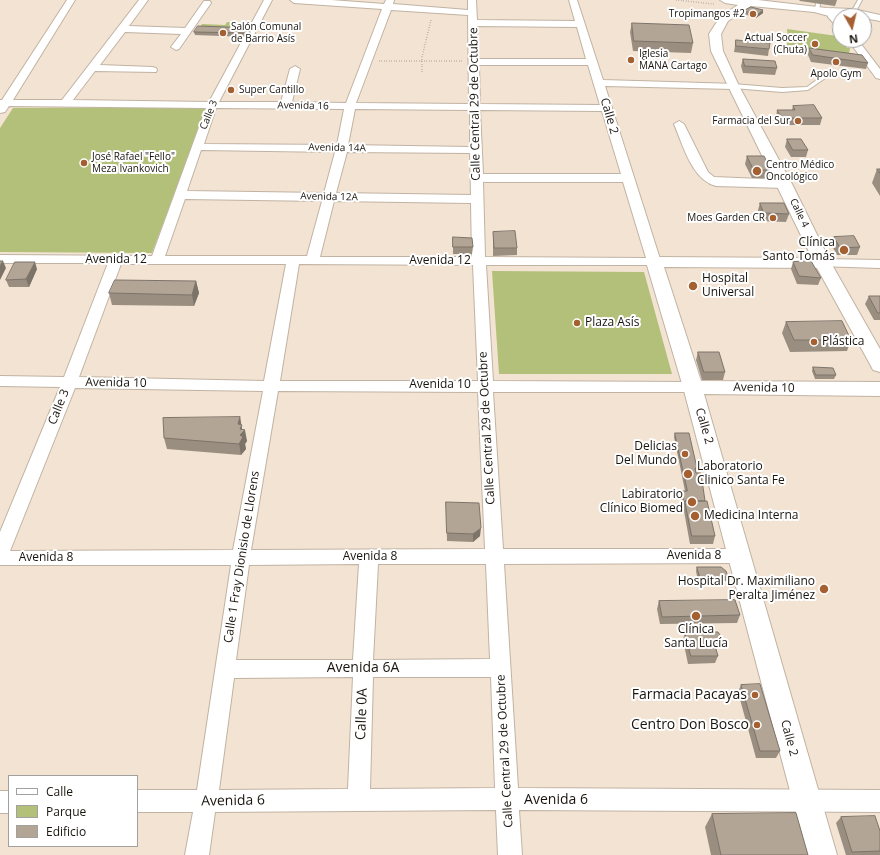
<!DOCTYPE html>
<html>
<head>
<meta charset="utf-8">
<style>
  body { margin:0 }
  #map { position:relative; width:880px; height:855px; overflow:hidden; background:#f2e3d3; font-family:"Open Sans",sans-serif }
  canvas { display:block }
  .legend { position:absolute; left:8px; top:775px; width:130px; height:72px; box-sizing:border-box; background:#fff; border:1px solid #a3a19f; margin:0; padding:5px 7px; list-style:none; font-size:12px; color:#19140e }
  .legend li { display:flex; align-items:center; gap:8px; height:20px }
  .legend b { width:20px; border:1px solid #a3a19f }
  .north { position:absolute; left:832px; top:8px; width:40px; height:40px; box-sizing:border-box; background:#fff; border:1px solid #a3a19f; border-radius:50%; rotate:172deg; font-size:11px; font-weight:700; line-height:16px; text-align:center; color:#19140e }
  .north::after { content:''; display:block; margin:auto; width:14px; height:18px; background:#a56032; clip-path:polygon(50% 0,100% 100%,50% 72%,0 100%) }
</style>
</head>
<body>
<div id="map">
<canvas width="880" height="855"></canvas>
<ul class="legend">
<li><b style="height:5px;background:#fff"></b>Calle</li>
<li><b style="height:11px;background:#b3c079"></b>Parque</li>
<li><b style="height:11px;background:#b3a596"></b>Edificio</li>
</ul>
<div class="north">N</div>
</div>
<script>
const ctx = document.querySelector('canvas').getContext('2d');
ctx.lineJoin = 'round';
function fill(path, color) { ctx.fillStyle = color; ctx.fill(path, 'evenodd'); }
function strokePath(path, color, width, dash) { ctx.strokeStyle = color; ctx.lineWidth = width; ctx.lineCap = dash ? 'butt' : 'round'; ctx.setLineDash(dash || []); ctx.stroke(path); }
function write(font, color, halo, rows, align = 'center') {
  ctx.font = font + ' "Open Sans",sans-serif'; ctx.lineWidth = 4; ctx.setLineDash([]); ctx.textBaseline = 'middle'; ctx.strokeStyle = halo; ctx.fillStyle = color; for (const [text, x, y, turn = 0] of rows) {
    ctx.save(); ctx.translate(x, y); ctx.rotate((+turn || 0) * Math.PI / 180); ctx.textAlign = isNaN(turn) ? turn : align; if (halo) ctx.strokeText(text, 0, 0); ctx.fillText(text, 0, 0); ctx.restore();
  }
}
const green = new Path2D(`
  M227 22 256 24 252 31 199 29 202 24 225 25Z
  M787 29 837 36 847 48H850L848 60 785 52 788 40Z
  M207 107 152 253 0 252V128L13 108Z
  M492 271 644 272 672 374H499Z`);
const path = new Path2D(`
  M676 0 714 4
  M379 61H462
  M422 72V57L431 20`);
const service = new Path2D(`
  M858 0H862L855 13H851V12Z
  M816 3 820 4 819 10 817 11 815 10Z
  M829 71 834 72 808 90 782 92 733 88 730 86 733 84 782 88 807 87Z`);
const minor = new Path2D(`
  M67 0H75L13 100H62L139 0H148L129 26 185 28 204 1H210L211 3 179 49 176 50 171 47 181 34 125 32 100 65 152 67 156 68 157 70 156 72 95 71 73 100 209 102 264 0H272L219 102H281L290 69 295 66 300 69 292 102 346 103 382 9 294 3 290 0H331L384 4 386 0H394L393 4 468 10V0H476L477 20 575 21 569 0H577L603 80 737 84 738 86 737 88 733 89 605 86 661 262 659 265H486L493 381 693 382 698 383 701 387 698 391 693 392H493L503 549H740L746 551 749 556 746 561 740 563 504 564 518 788 880 790V812L519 810 522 855H498L496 810 215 812 209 855H185L193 812H137V790H197L231 565H0V532L60 387 0 386V376L64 377 108 263H0V255L152 256 206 108 9 106 5 112 0 113V100H2ZM391 10 468 15 469 104 356 103ZM477 26 577 27 586 59H478ZM479 65H588L600 105 480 104ZM216 108 344 109 337 145 204 144ZM355 109 470 110V147L348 145ZM480 110 602 111 621 174H483ZM201 150 335 152 324 193 187 191ZM347 152 470 153 471 195 336 193ZM483 182H623L646 258 485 257ZM185 199 322 201 307 256H165ZM334 201 471 203 472 257H320ZM121 264H286L264 381 79 377ZM299 264 473 265 478 381H280ZM75 388 263 391 233 550 10 551ZM278 391 478 392 485 549 251 550ZM359 564 353 660H236L249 565ZM378 564H486L490 659 373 660ZM353 677 348 789 219 790 234 678ZM373 677H491L495 788 370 789Z
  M833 8 837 11 840 28 837 27 828 17 829 11Z
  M848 40H858L880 69V79L876 78Z
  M679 121 684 124 708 172 714 177 785 180 791 184 785 188 716 186C692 180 683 145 674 124Z
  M823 259 880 260V268L818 266 816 263 818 260Z
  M0 791H9V813H0Z`);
const tertiary = new Path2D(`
  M720 0H758L826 8 853 9 880 15V21L864 18V16H840V19L814 12 751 6 728 21 721 34 723 51 739 86 792 184 831 263 880 349V372L873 370 871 366 817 268 664 267 701 381 880 382V396L704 394 837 855H807L683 387 646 262 648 258 654 257 812 258 711 51 709 34 720 17 738 5 725 3Z`);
const wall = new Path2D(`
  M799 0H837L835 6 800 1Z
  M763 10V13L756 18 744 14V11Z
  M632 23 693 43 691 53 633 51 630 32Z
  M194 32H251L249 37 195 35Z
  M736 40 769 49 768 56 734 52Z
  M809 48 868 63 866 69 811 62 808 55Z
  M743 59 777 68 775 75 743 73 741 66Z
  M793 106 822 118 820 125H780L776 117 777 110H792Z
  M787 139 808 150 806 157H791L785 147Z
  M747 156 771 170 769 178H752L745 164Z
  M877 169H880V196L872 183Z
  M760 203 789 214 786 222 762 221 758 210Z
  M493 232 517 248V255L493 256Z
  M453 237 473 247 472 254H453Z
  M834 237 860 247 857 255H837L831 244Z
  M793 262 821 278 818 285 797 284 791 269Z
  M37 269 29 287H9L6 280Z
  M196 281 199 293 194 306 112 305 109 293Z
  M869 296H880V320H874L865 304Z
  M786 322 851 340 847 351 790 352 782 333Z
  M698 352 725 372 723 380H702L696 360Z
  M813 367 836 375 834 379H815L812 371Z
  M240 417 242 429 247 441 245 444 246 449 241 455 167 449 164 438Z
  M675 433 697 468 696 472 715 536 713 544H690L681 495 682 491H685L674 437Z
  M446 502 480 536 473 542 447 541Z
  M697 567 728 577 726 581H698L696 571Z
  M659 601 740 615 737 623 660 624 657 609Z
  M685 632 722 638 719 645 716 649 718 656 715 663 688 664 683 640Z
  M741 685 780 751 776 758H756L738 692Z
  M712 814 808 855H711L705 827Z
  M841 817 880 831V855H846L836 823Z`);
const shadedWall = new Path2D(`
  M763 10V13L756 18 757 15Z
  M251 28V32L249 37 248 33Z
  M3 261 6 268 0 280V266Z
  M35 262 37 269 29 287 26 279Z
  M196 281 199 293 194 306 192 295Z
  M240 417 242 429 245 430 247 441 245 444 246 449 241 455 239 444 238 424Z
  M481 528 480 536 473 542V534Z
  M722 638 719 645 713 654 715 646Z`);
const building = new Path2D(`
  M751 7 763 10 757 15 744 11Z
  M632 23 689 25 693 43 634 41Z
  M198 26 251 28 248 33 194 32Z
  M736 40 770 43 769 49 736 46Z
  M809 48 862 55 868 63 813 55Z
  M743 59 775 61 777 68 745 66Z
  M814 105 822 118H782L777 110H795L793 106Z
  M787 139H801L808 150H793Z
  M747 156H764L771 170H754Z
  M877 169H880V173Z
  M760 203H784L789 214 764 213Z
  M515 231 517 248H494L493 232Z
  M854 236 860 247 840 248 834 237Z
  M453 237 472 238 473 247H453Z
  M0 261H3L0 266Z
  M811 261 821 278 799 276 793 262Z
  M15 262H35L26 279 6 280Z
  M115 280 196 281 192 295 109 293Z
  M869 296H880V313H878Z
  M842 321 851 340H794L786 322Z
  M698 352H719L725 372H704Z
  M813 367 833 368 836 375H816Z
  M240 417 238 424 242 425 240 429 245 430 240 435 243 437 239 444 164 438 163 418Z
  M675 433H689L697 468H695L696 473H701L705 501H685L684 505 682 491H687Z
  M685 501H707L715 536H692Z
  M446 502 479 503 481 528 473 534 447 533Z
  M697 567H721L726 571 728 577H700Z
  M735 600 740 615 662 617 659 601Z
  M685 632H718L722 638 715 646 718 656H691Z
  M760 684 780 751H760L741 685Z
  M796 813 808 855H721L712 814Z
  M875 816 880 831V851L852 852 841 817Z`);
const markers = [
  [753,14,4,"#a56032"],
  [223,33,4,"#a56032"],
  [815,44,4,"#a56032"],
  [631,60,4,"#a56032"],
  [836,62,4,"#a56032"],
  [231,90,4,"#a56032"],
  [798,121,4,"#a56032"],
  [84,163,4,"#a56032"],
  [757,171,5,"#a56032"],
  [773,218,4,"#a56032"],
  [844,250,5,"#a56032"],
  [693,286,5,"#a56032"],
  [577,323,4,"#a56032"],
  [814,342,4,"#a56032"],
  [685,454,4,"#a56032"],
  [688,474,5,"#a56032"],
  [692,502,5,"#a56032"],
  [695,516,5,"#a56032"],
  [824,589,5,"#a56032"],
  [696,616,5,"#a56032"],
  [755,695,4,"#a56032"],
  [757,725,4,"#a56032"]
];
const farPoinames = [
  ["Tropimangos #2",745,14,"right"],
  ["Salón Comunal",231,27],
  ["de Barrio Asís",231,39],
  ["Actual Soccer",807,38,"right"],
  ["(Chuta)",807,50,"right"],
  ["Iglesia",639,54],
  ["MANA Cartago",639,66],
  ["Apolo Gym",836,74,"center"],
  ["Super Cantillo",239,90],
  ["Farmacia del Sur",790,121,"right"],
  ["José Rafael \"Fello\"",92,157],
  ["Meza Ivankovich",92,169],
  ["Centro Médico",766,165],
  ["Oncológico",766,177],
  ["Moes Garden CR",765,218,"right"]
];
const farStreetnames = [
  ["Avenida 16",303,106,1],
  ["Calle 3",209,115,-68],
  ["Avenida 14A",337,148,1],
  ["Avenida 12A",329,197,1],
  ["Calle 4",799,213,64]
];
const streetNames = [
  ["Calle Central 29 de Octubre",475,104,-91],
  ["Calle 2",609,116,74],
  ["Avenida 12",116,260],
  ["Avenida 12",440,261],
  ["Avenida 10",116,383,1],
  ["Avenida 10",440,385],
  ["Avenida 10",764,388,1],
  ["Calle 3",59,407,-68],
  ["Calle 2",704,426,74],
  ["Calle Central 29 de Octubre",487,428,-93],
  ["Avenida 8",694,556],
  ["Calle 1 Fray Dionisio de Llorens",242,557,-81],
  ["Avenida 8",370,557],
  ["Avenida 8",46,558],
  ["Calle 2",789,738,75],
  ["Calle Central 29 de Octubre",505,751,-93]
];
const poiNames = [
  ["Clínica",835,243,"right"],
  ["Santo Tomás",835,257,"right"],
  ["Hospital",702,279],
  ["Universal",702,293],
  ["Plaza Asís",585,323],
  ["Plástica",822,342],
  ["Delicias",677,447,"right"],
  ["Del Mundo",677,461,"right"],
  ["Laboratorio",697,467],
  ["Clinico Santa Fe",697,481],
  ["Labiratorio",683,495,"right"],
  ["Clínico Biomed",683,509,"right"],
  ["Medicina Interna",704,516],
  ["Hospital Dr. Maximiliano",815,582,"right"],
  ["Peralta Jiménez",815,596,"right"],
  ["Clínica",696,630,"center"],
  ["Santa Lucía",696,644,"center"]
];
const nearStreetnames = [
  ["Avenida 6A",363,668],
  ["Calle 0A",362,714,-88],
  ["Avenida 6",556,800],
  ["Avenida 6",233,801,-1]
];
const nearPoinames = [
  ["Farmacia Pacayas",747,695],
  ["Centro Don Bosco",749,725]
];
fill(green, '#b3c079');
strokePath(service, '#c1b3a3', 2);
strokePath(minor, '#c1b3a3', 2);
strokePath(tertiary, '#c1b3a3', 2);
strokePath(path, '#968b7f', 1.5, [0.5, 2]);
fill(service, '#fff');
fill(minor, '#fff');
fill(tertiary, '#fff');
fill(wall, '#9a8e81');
fill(shadedWall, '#7d7469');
fill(building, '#b3a596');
strokePath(building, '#7d7469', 1);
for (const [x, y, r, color] of markers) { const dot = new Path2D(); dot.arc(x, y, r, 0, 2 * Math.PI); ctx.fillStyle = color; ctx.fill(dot); strokePath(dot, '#fff', 1.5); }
write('10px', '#19140e', '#fff', farPoinames, 'left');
write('10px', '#19140e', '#fff', farStreetnames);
write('12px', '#19140e', '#fff', streetNames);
write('12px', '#19140e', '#fff', poiNames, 'left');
write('14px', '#19140e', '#fff', nearStreetnames);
write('14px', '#19140e', '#fff', nearPoinames, 'right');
</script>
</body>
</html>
